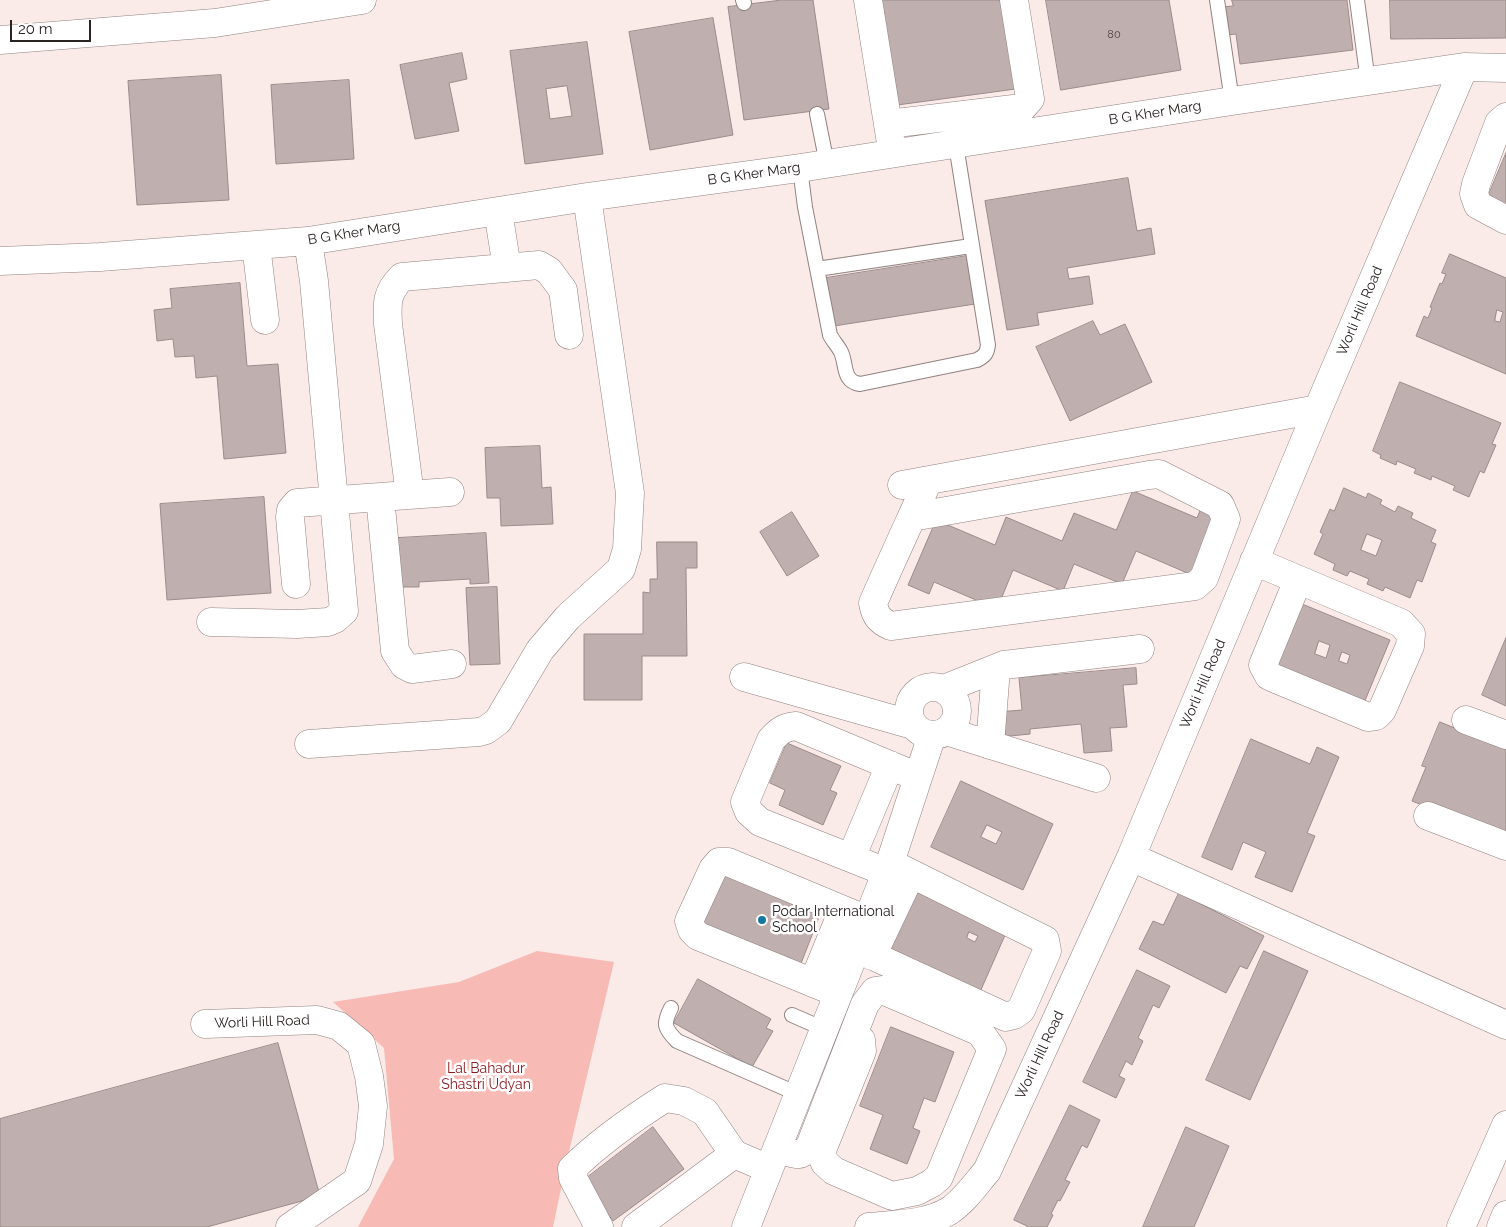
<!DOCTYPE html>
<html>
<head>
<meta charset="utf-8">
<style>
  body { margin:0 }
  #map { position:relative; width:1506px; height:1227px; overflow:hidden; background:#faeae8; font-family:Raleway,sans-serif }
  canvas { display:block }
  .scale { position:absolute; left:10px; top:20px; width:81px; height:22px; box-sizing:border-box; border:2px solid #292322; border-top:0; padding-left:6px; font-size:15px; line-height:18px; white-space:nowrap; color:#292322; -webkit-text-stroke:4px #fff; paint-order:stroke }
</style>
</head>
<body>
<div id="map">
<canvas width="1506" height="1227"></canvas>
<div class="scale">20 m</div>
</div>
<script>
const ctx = document.querySelector('canvas').getContext('2d');
ctx.lineJoin = 'round';
function fill(path, color) { ctx.fillStyle = color; ctx.fill(path, 'evenodd'); }
function strokePath(path, color, width, dash) { ctx.strokeStyle = color; ctx.lineWidth = width; ctx.lineCap = dash ? 'butt' : 'round'; ctx.setLineDash(dash || []); ctx.stroke(path); }
function write(font, color, halo, rows, align = 'center') {
  ctx.font = font + ' Raleway,sans-serif'; ctx.lineWidth = 5; ctx.setLineDash([]); ctx.textBaseline = 'middle'; ctx.strokeStyle = halo; ctx.fillStyle = color; for (const [text, x, y, turn = 0] of rows) {
    ctx.save(); ctx.translate(x, y); ctx.rotate((+turn || 0) * Math.PI / 180); ctx.textAlign = isNaN(turn) ? turn : align; if (halo) ctx.strokeText(text, 0, 0); ctx.fillText(text, 0, 0); ctx.restore();
  }
}
const green = new Path2D(`
  M537 951 614 962 567 1160 553 1227H358L394 1159 384 1048 333 1002 459 982Z`);
const building = new Path2D(`
  M782 0H813L829 109 744 120 728 7Z
  M875 0H1011L1023 88 890 106Z
  M1046 0H1169L1181 70 1061 90Z
  M1232 0H1347L1353 50 1240 64 1236 34 1226 35 1222 7 1233 6Z
  M1390 0H1506V38L1391 39Z
  M713 18 733 135 650 150 629 32Z
  M587 42 603 154 525 164 510 51ZM567 86 572 116 550 119 546 89Z
  M462 53 467 79 449 83 459 131 415 139 400 65Z
  M221 75 229 200 137 205 128 81Z
  M349 80 354 159 276 164 271 85Z
  M1506 153V207L1487 199Z
  M1128 178 1137 231 1151 228 1155 254 1067 268 1069 279 1089 276 1093 304 1037 313 1039 325 1007 330 985 201Z
  M1450 254 1506 278V374L1416 336 1424 316 1428 318 1432 308 1430 307 1440 283 1442 284 1446 274 1442 273ZM1497 310 1503 312 1500 322 1495 321Z
  M967 256 975 304 834 326 826 278Z
  M240 283 247 366 278 364 286 453 224 459 217 376 196 378 194 356 175 357 173 339 157 341 154 310 172 308 170 289Z
  M1093 321 1100 335 1125 324 1152 382 1070 421 1036 347Z
  M1400 382 1501 423 1492 444 1496 445 1484 473 1480 471 1469 497 1453 490 1455 486 1432 476 1431 480 1414 473 1416 469 1397 461 1396 465 1380 458 1381 455 1373 451Z
  M540 446 542 488 551 487 553 524 501 526 500 498H487L485 448Z
  M1344 488 1366 498 1368 493 1382 500 1380 504 1395 512 1398 506 1413 513 1411 518 1436 530 1431 542 1436 544 1422 582 1417 580 1410 598 1385 587 1383 591 1367 584 1369 579 1350 571 1347 576 1333 570 1335 564 1314 554 1323 534 1320 532 1330 509 1334 511ZM1367 534 1382 540 1376 556 1361 550Z
  M1133 491 1197 518 1202 506 1218 513 1192 575 1136 551 1122 584 1074 564 1063 591 1013 570 997 609 934 582 929 594 908 585 936 520 995 545 1006 517 1062 541 1074 513 1116 530Z
  M264 497 271 593 167 600 160 504Z
  M792 512 819 556 787 576 760 532Z
  M486 533 489 583 470 584V579L419 582V587H401L398 538Z
  M657 542H697V568H686L687 656H642V700H584V634H643V592L650 593V579H657Z
  M497 587 500 664 470 665 466 588Z
  M1302 604 1390 640 1364 703 1277 667ZM1319 641 1330 645 1326 658 1315 654ZM1342 652 1350 655 1347 664 1339 661Z
  M1506 638V706L1482 695Z
  M1136 668 1137 684 1123 685 1127 727 1110 728 1112 751 1084 753 1081 724 1030 729V734L1000 737 998 712 1022 710 1019 678Z
  M1440 722 1506 749V839L1412 801 1426 767 1422 766Z
  M1251 739 1310 764 1317 747 1339 757 1307 833 1315 836 1292 892 1255 877 1266 852 1243 842 1232 870 1202 857Z
  M787 743 841 766 830 790 837 793 823 825 779 805 785 790 770 783Z
  M961 781 1053 824 1023 890 931 847ZM987 825 1002 832 996 844 981 837Z
  M723 873 821 912 800 966 702 927Z
  M912 886 1006 933 976 1001 879 952ZM969 932 978 936 975 942 967 938Z
  M1179 893 1264 936 1247 969 1240 966 1226 993 1139 949 1153 921 1163 925Z
  M1264 951 1308 971 1250 1100 1206 1080Z
  M1137 970 1170 986 1159 1008 1153 1005 1138 1038 1143 1041 1132 1065 1126 1061 1119 1076 1125 1079 1116 1098 1083 1082Z
  M698 979 771 1019 766 1028 773 1031 752 1067 674 1023Z
  M891 1027 954 1052 935 1102 924 1098 913 1128 920 1131 907 1164 870 1149 883 1115 860 1106Z
  M278 1043 320 1196 207 1227H0V1119Z
  M1070 1105 1100 1120 1087 1148 1082 1145 1065 1180 1070 1182 1060 1201 1058 1200 1051 1214 1053 1215 1047 1227H1029L1014 1220Z
  M653 1127 684 1169 613 1221 584 1180Z
  M1186 1127 1229 1146 1194 1227H1143Z`);
const lane = new Path2D(`
  M743 0 744 3
  M1217 0 1232 101
  M1357 0 1368 82
  M817 114 827 164
  M800 168 805 207 830 335C833 341 838 346 841 352 847 365 842 381 860 384L977 360C985 356 987 353 988 345L956 145
  M817 269 971 246
  M671 1008C663 1024 664 1028 677 1041L798 1094
  M792 1015 824 1029`);
const street = new Path2D(`
  M868 0 891 143
  M1506 117 1499 123 1476 184 1474 194 1478 205 1506 220
  M888 124 1022 108 1030 99 1014 0
  M498 211 507 268
  M256 245 265 320
  M0 261 100 257 308 241 587 197 800 168 1232 101 1464 67 1506 68
  M902 485 1318 409
  M410 495 388 324C387 303 386 293 402 277L539 265 549 271 563 290 569 335
  M380 497 395 651 404 665 412 669 452 664
  M912 517 1149 475 1159 474 1220 505 1226 519 1204 578 1195 586 891 626C879 621 875 615 873 603 891 562 910 521 928 481
  M1254 561 1401 623 1411 634 1410 646 1382 710 1376 716 1368 717 1276 679 1269 676 1263 665 1298 580
  M296 584 290 517 291 510 297 503 450 492
  M211 622 297 624 328 622 335 619 344 611 314 281 308 241
  M744 677 913 725
  M909 711a24 24 0 1 1 48 0a24 24 0 1 1-48 0Z
  M944 689 1004 665 1140 649
  M1466 720 1506 735
  M946 731 1096 778
  M309 744 479 732 486 730 498 721 540 650 568 617 621 569 627 549 630 493 587 197
  M990 745 996 669
  M1428 816 1506 846
  M1131 857 1506 1025
  M851 858 890 765
  M886 872 760 822 749 812 745 802 771 740C779 731 784 727 796 726L918 777
  M856 948 1006 1017 1014 1015 1021 1010 1047 951 1045 940 890 863
  M872 956 911 874
  M813 983 843 910
  M838 993 698 936 692 930 689 921 713 869 719 862H728L867 920
  M205 1024 317 1020 339 1026 361 1044 369 1076 373 1106 369 1144 357 1181 290 1227
  M777 1148C792 1153 799 1160 810 1146L865 1004 875 991 882 990 980 1032 992 1049 939 1177 932 1183 917 1191 892 1196 834 1171 825 1163 823 1158 822 1150 862 1051 861 1040 853 1035
  M599 1227 573 1178 572 1169C599 1142 632 1119 665 1098L684 1101 705 1112 734 1154 769 1169
  M636 1227 734 1154
  M746 1227 890 863 932 735
  M869 1227C894 1224 926 1225 949 1211 964 1201 975 1185 987 1171L1131 857 1318 409 1464 67`);
const primary = new Path2D(`
  M0 40 215 23 362 0
  M1461 1227 1506 1125
  M1501 1227 1506 1215`);
const markers = [
  [762,920,5,"#1677a4"]
];
const numberNames = [
  ["80",1114,35]
];
const streetNames = [
  ["B G Kher Marg",1155,113,-9],
  ["B G Kher Marg",754,174,-8],
  ["B G Kher Marg",354,233,-9],
  ["Worli Hill Road",1360,311,-67],
  ["Worli Hill Road",1203,684,-67],
  ["Worli Hill Road",262,1022,-2],
  ["Worli Hill Road",1040,1055,-65]
];
const poiNames = [
  ["Podar International",772,912],
  ["School",772,928]
];
const parkNames = [
  ["Lal Bahadur",486,1069],
  ["Shastri Udyan",486,1085]
];
fill(green, '#f8bab4');
fill(building, '#bfafae');
strokePath(building, '#9b8c8b', 1);
strokePath(lane, '#918381', 16);
strokePath(street, '#918381', 29);
strokePath(primary, '#918381', 29);
strokePath(lane, '#fff', 14);
strokePath(street, '#fff', 28);
strokePath(primary, '#fff', 28);
for (const [x, y, r, color] of markers) { const dot = new Path2D(); dot.arc(x, y, r, 0, 2 * Math.PI); ctx.fillStyle = color; ctx.fill(dot); strokePath(dot, '#fff', 2); }
write('11px', '#4e4645', null, numberNames);
write('14px', '#292322', '#fff', streetNames);
write('14px', '#292322', '#fff', poiNames, 'left');
write('14px', '#8a181c', '#fff', parkNames);
</script>
</body>
</html>
